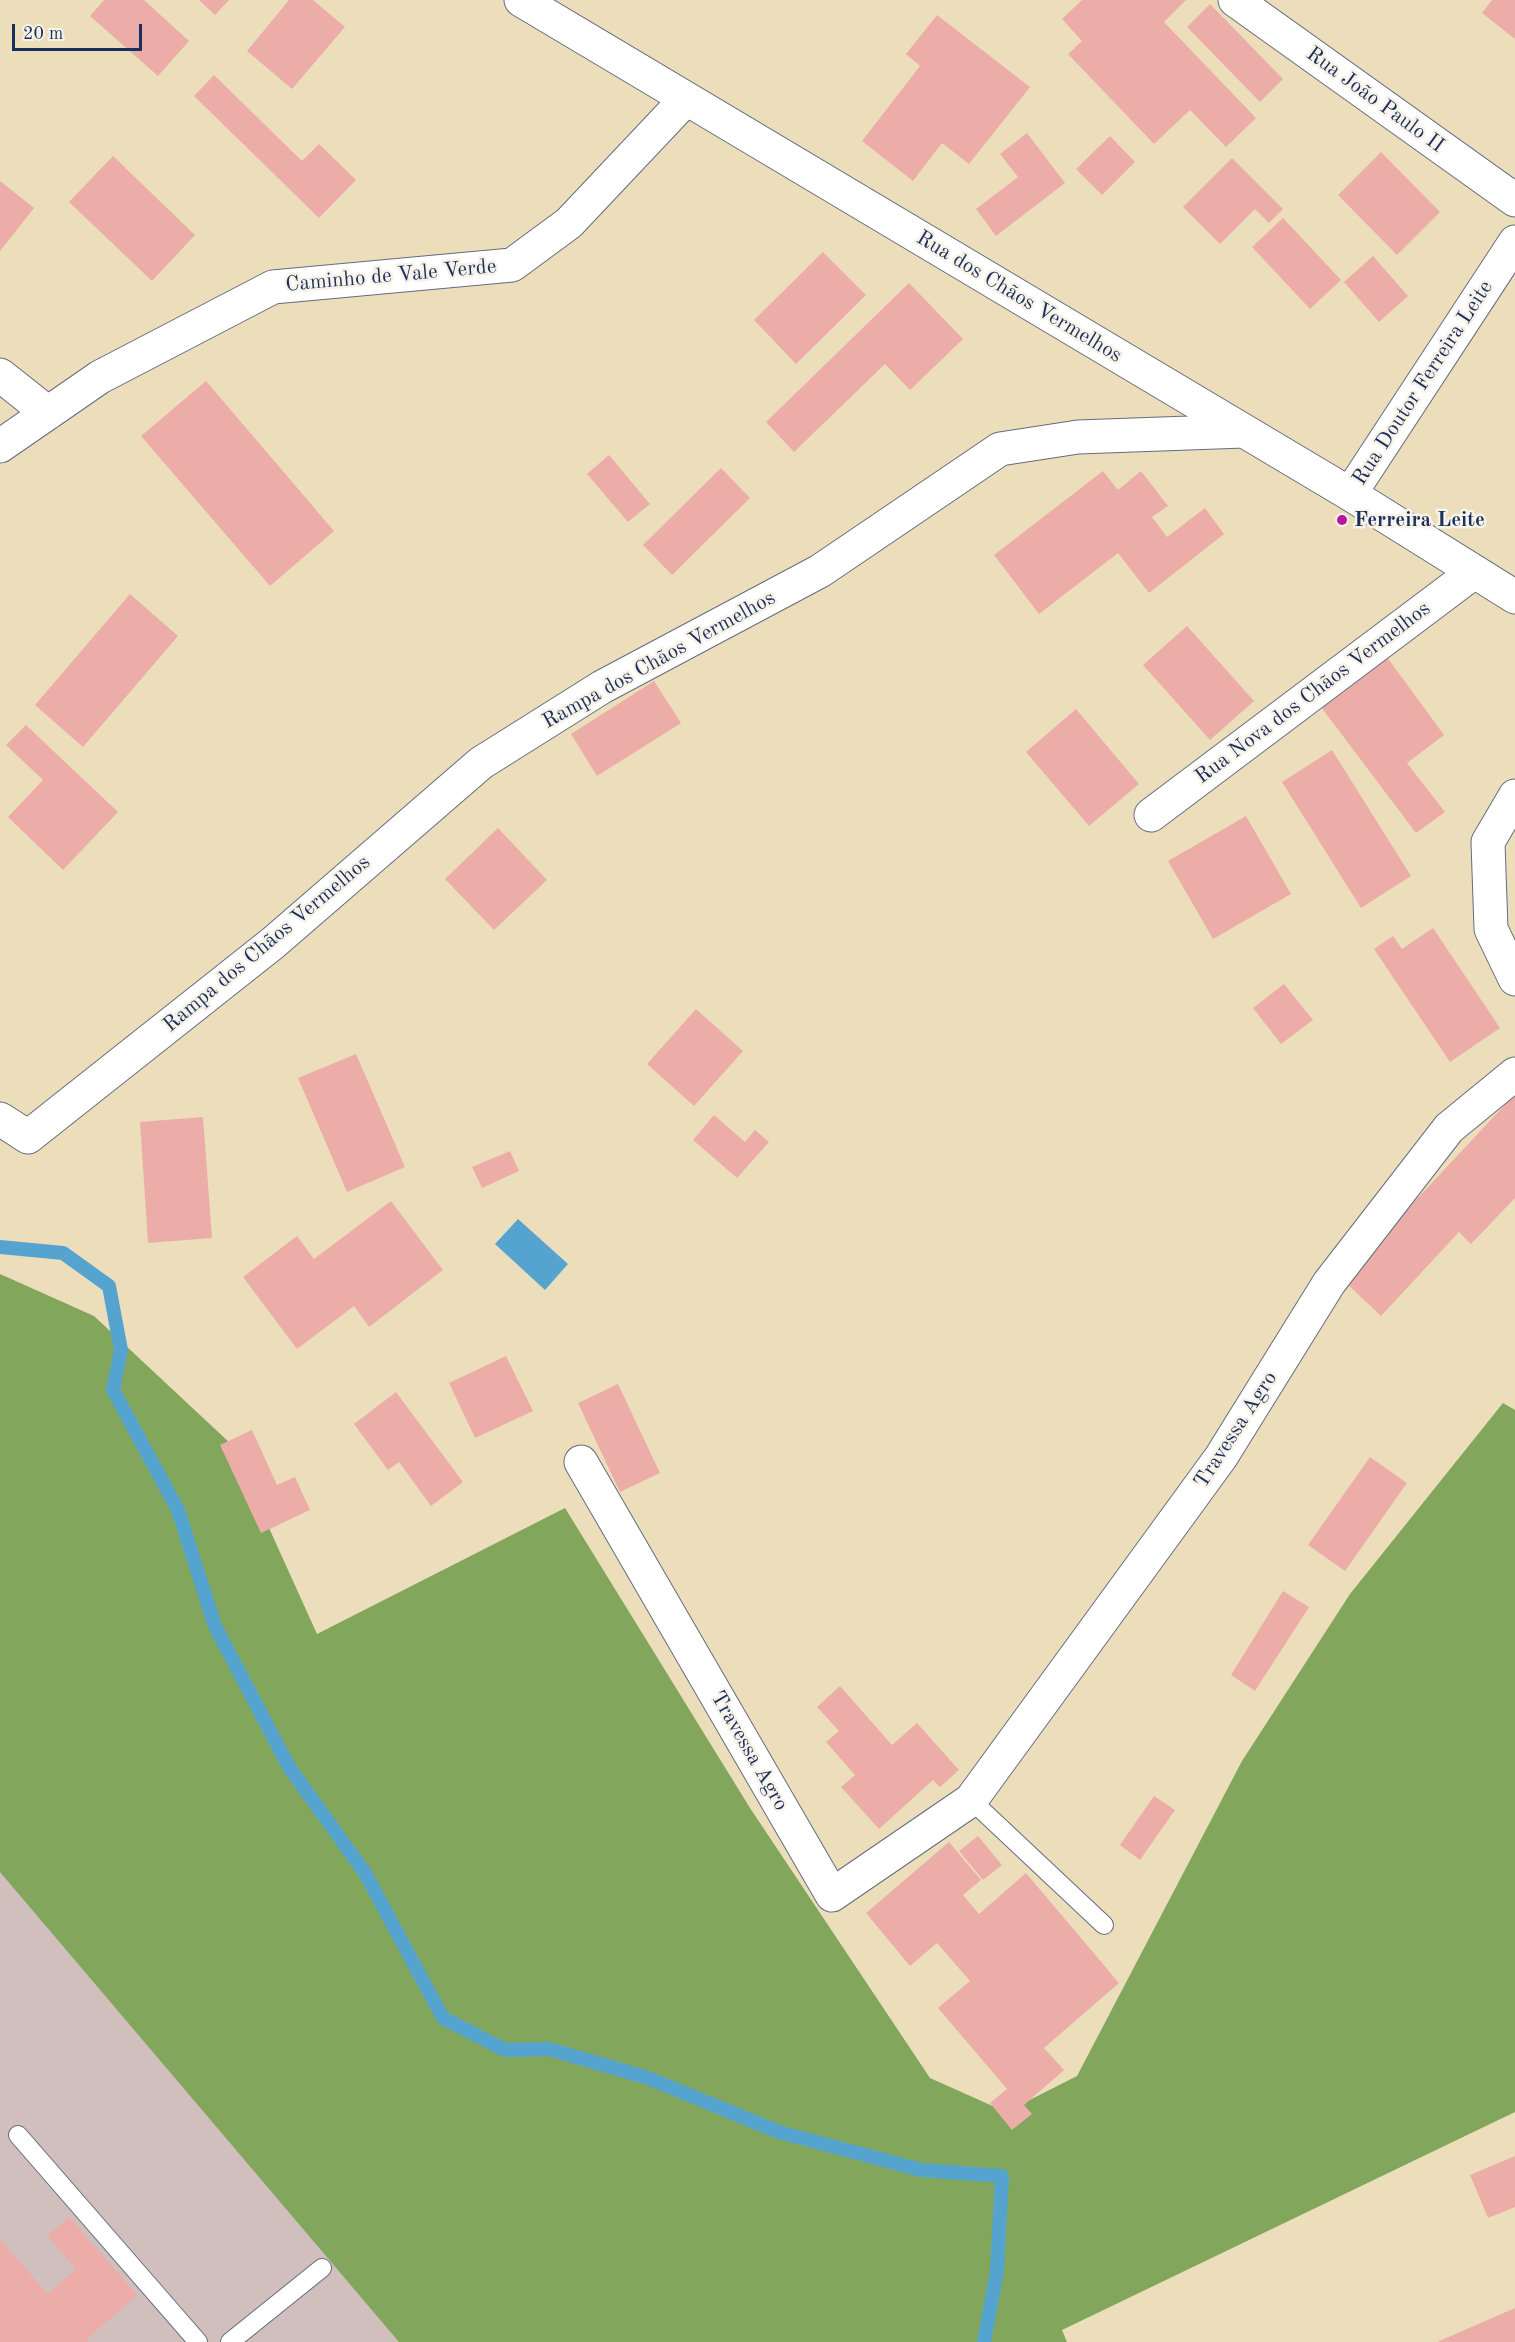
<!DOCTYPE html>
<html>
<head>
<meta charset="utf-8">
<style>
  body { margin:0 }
  #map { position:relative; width:1515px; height:2342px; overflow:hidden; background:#ecdebb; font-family:"Old Standard TT",serif }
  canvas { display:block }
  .scale { position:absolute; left:12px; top:24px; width:130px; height:27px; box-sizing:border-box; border:3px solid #1b2f5e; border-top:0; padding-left:8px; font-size:18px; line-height:21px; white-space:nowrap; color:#1b2f5e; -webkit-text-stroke:4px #f7f3e8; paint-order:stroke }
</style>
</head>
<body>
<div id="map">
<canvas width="1515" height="2342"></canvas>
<div class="scale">20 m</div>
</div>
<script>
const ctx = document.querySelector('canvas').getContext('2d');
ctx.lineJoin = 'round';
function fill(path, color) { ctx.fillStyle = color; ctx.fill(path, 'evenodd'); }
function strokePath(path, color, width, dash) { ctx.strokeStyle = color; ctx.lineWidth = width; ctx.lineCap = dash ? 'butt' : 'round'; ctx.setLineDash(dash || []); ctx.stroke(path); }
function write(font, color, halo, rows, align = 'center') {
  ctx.font = font + ' "Old Standard TT",serif'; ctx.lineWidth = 5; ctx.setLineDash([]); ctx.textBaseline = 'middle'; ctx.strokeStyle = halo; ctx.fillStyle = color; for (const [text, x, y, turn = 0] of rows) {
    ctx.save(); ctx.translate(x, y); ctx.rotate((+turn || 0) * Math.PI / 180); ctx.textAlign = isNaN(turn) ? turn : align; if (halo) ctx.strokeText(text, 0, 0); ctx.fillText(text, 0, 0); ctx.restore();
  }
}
const industrial = new Path2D(`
  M0 1859 417 2342H0Z`);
const forest = new Path2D(`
  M0 1274 94 1316 231 1444 317 1634 565 1508 750 1808 930 2078 1006 2112 1077 2076 1242 1761 1350 1594 1503 1403 1515 1410V2112L1062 2330 1067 2342H399L0 1872Z`);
const water = new Path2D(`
  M518 1219 568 1264 545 1290 495 1244Z`);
const stream = new Path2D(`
  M0 1247 63 1253 109 1286 121 1350 113 1390 178 1510 215 1626 289 1767 365 1873 443 2018 505 2050 549 2049 648 2078 779 2132 921 2170 1002 2176 997 2271 984 2342`);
const building = new Path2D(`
  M104 0H144L189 41 158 76 90 16Z
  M199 0H229L215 15Z
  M289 0H313L345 27 292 89 247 51Z
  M1082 0H1186L1164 22 1256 118 1226 147 1190 110 1154 144 1068 54 1082 41 1062 19Z
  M1492 0H1515V39L1482 13Z
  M1210 4 1283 79 1260 102 1187 27Z
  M937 15 1030 87 969 164 942 143 913 181 862 141 920 66 906 54Z
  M214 75 302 161 319 144 356 180 319 218 194 96Z
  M1027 133 1065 183 996 236 976 209 1018 177 1000 154Z
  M1110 136 1135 162 1102 195 1076 169Z
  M1381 152 1440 212 1397 255 1338 195Z
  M113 156 195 235 152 281 69 202Z
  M1232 158 1283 209 1269 223 1255 209 1220 244 1183 207Z
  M0 181 34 208 0 251Z
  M1283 218 1341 280 1310 309 1252 247Z
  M823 252 866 295 796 364 754 320Z
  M1373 256 1408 296 1379 322 1344 282Z
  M909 283 963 339 910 390 885 364 794 452 766 422Z
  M206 381 334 531 270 586 141 436Z
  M609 455 650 504 628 522 587 474Z
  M721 468 750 498 672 575 643 545Z
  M1103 471 1118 490 1141 471 1168 506 1152 517 1167 537 1205 508 1224 534 1149 593 1118 553 1039 614 994 555Z
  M130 594 178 636 83 747 35 705Z
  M1187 626 1254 701 1210 740 1143 665Z
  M1384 653 1444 735 1407 763 1445 812 1416 833 1318 703Z
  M654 681 681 723 597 776 571 734Z
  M1076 709 1139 784 1089 826 1026 752Z
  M26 725 118 812 63 870 8 817 43 780 6 745Z
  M1332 750 1411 876 1361 908 1282 782Z
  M1246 816 1291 894 1213 939 1168 861Z
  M498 828 547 880 494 930 445 879Z
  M1433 928 1500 1028 1450 1062 1374 949 1393 936 1402 949Z
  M1284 984 1313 1020 1281 1044 1253 1008Z
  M696 1009 743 1051 694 1106 647 1064Z
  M356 1054 405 1167 347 1192 298 1078Z
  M1515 1094V1198L1471 1244 1459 1232 1381 1316 1342 1279Z
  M714 1115 745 1142 755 1130 769 1142 737 1178 693 1140Z
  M203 1117 212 1238 148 1243 140 1122Z
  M510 1151 519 1171 482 1188 472 1167Z
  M391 1201 443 1270 369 1327 354 1306 297 1349 243 1277 297 1236 314 1259Z
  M506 1356 533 1411 475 1438 449 1383Z
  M618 1384 660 1473 620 1492 578 1403Z
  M396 1392 463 1482 431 1506 399 1462 388 1470 354 1424Z
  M252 1430 277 1485 295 1477 310 1510 261 1533 220 1445Z
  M1370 1457 1407 1483 1345 1571 1308 1545Z
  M1283 1591 1309 1607 1255 1691 1231 1675Z
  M840 1686 892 1745 917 1723 959 1770 940 1787 933 1780 879 1829 841 1787 855 1775 826 1742 839 1731 817 1707Z
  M1154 1796 1175 1810 1140 1860 1120 1845Z
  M978 1836 1002 1865 983 1880 959 1851Z
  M949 1842 981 1880 963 1895 979 1914 1026 1873 1119 1983 1044 2048 1064 2070 1024 2105 1032 2114 1012 2130 990 2103 1007 2089 938 2008 970 1981 937 1943 910 1966 866 1913Z
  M1515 2156V2207L1488 2218 1470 2175Z
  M69 2217 137 2295 87 2339 89 2342H0V2240L48 2294 76 2269 47 2236Z
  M1515 2308V2342H1437Z`);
const lane = new Path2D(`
  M971 1800 1104 1925
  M18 2135 198 2342
  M230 2342 322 2268`);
const street = new Path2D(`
  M521 0 1350 494 1515 597
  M1235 0 1515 200
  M0 375 48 413
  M0 446 100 377 273 287 512 265 569 223 686 99
  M1350 494 1515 242
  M1515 796 1488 842 1491 929 1515 979
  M1151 815 1474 572
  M0 1119 28 1137 273 943 481 763 602 687 820 571 1000 449 1078 437 1244 431
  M581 1462 832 1895 971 1800 1221 1457 1329 1283 1449 1128 1515 1074`);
const markers = [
  [1342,520,6,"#b5179e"]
];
const streetNames = [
  ["Rua João Paulo II",1375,100,36],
  ["Caminho de Vale Verde",391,276,-5],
  ["Rua dos Chãos Vermelhos",1019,297,31],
  ["Rua Doutor Ferreira Leite",1423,383,-57],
  ["Rampa dos Chãos Vermelhos",659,660,-29],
  ["Rua Nova dos Chãos Vermelhos",1313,693,-37],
  ["Rampa dos Chãos Vermelhos",267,944,-40],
  ["Travessa Agro",1236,1430,-57],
  ["Travessa Agro",749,1751,60]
];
const poiNames = [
  ["Ferreira Leite",1354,520]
];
fill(industrial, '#d1bfbd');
fill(forest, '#81a65c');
fill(water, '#55a4cf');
strokePath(stream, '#55a4cf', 14);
fill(building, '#ecada9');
strokePath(lane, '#646c7f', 20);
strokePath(street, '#646c7f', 35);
strokePath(lane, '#fff', 18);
strokePath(street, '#fff', 33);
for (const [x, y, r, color] of markers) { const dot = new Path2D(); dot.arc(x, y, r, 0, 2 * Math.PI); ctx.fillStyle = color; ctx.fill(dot); strokePath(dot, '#f7f3e8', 2); }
write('21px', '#1b2f5e', '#f7f3e8', streetNames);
write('bold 21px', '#1b2f5e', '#f7f3e8', poiNames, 'left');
</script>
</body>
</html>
